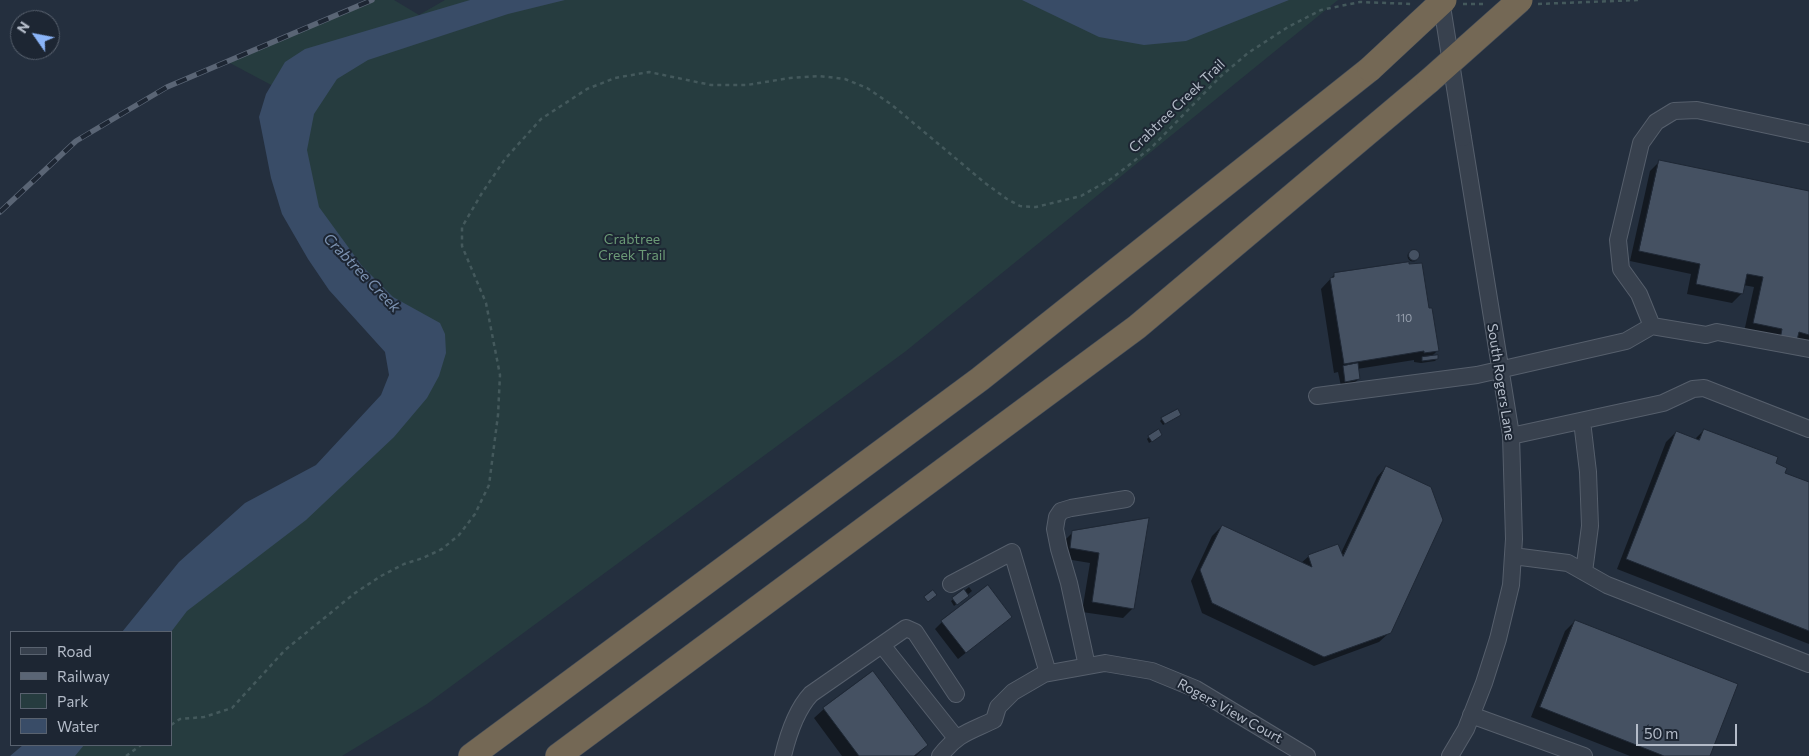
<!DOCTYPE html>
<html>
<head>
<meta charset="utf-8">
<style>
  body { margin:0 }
  #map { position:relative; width:1809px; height:756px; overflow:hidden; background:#242f3e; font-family:Commissioner,sans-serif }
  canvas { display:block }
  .legend { position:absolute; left:10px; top:631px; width:162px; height:115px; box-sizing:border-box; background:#1d2633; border:1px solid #59626f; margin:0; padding:6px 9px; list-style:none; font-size:15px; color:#b4bcc9 }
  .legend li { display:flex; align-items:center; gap:10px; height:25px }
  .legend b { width:25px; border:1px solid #59626f }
  .north { position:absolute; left:10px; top:10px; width:50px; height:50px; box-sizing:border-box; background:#1d2633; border:1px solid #59626f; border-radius:50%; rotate:303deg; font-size:14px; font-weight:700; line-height:20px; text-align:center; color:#b4bcc9 }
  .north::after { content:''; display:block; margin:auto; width:18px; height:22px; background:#8ab4f8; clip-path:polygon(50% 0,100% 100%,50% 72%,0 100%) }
  .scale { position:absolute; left:1636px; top:724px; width:101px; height:22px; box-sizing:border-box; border:2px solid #b4bcc9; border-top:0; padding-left:6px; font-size:15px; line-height:18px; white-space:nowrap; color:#b4bcc9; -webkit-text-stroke:4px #1d2633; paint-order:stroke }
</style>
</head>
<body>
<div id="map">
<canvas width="1809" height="756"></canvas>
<ul class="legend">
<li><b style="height:6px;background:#38414e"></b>Road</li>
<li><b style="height:6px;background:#5a6575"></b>Railway</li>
<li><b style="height:14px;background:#263c3f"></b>Park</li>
<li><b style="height:14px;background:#394c67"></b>Water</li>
</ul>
<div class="north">N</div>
<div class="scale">50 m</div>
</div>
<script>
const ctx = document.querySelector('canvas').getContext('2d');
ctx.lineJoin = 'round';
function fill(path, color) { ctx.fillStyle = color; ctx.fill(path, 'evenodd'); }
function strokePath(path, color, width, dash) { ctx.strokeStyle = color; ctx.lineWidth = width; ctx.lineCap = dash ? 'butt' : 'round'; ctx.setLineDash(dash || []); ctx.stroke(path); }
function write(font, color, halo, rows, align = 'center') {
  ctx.font = font + ' Commissioner,sans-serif'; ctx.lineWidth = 4; ctx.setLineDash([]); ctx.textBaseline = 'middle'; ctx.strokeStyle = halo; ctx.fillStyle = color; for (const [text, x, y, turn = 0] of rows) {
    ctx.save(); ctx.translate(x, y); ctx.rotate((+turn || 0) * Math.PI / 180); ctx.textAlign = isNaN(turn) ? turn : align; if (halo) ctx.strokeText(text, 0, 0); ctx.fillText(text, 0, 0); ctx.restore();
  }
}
const green = new Path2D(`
  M368 0H394L419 15 445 0H1338L906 351 427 704 342 756H17L29 745H171V632H145L412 388 318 238 292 96 228 62Z`);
const water = new Path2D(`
  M470 0H565L508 14 368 60 337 79 314 114 307 150 319 207 362 266 393 297 440 323 445 334 446 353 439 376 427 398 394 437 306 520 187 611 171 632H122L179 562 245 503 316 465 381 395 389 375 385 352 329 290 308 259 282 214 271 178 259 117 266 94 285 62 305 49Z
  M1022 0H1289L1186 41 1144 45 1099 37Z
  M23 745H84L75 756H10Z`);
const shadow = new Path2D(`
  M1660 161 1809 193V346L1795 343 1785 353 1771 350 1744 332 1754 287 1743 285 1742 293 1732 303 1687 294 1691 274 1630 261 1650 171Z
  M1407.5 256a5.5 5.5 0 1 1 11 0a5.5 5.5 0 1 1-11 0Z
  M1334 275 1428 309 1437 351 1431 357 1437 359 1435 361 1421 363 1414 362V360L1357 369 1359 379 1354 383 1341 386 1338 372 1334 373 1321 289Z
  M1180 415 1163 425 1160 421 1162 419Z
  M1704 430 1774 464 1783 474 1809 484V644L1617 569 1666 442 1676 432 1695 439Z
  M1149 437H1159L1149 443 1147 439Z
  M1386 467 1390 632 1379 642 1314 666 1202 613 1191 581 1212 536 1222 526 1301 563 1309 556 1341 553 1377 477Z
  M1148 519 1133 608 1123 618 1082 612 1090 563 1060 558 1063 542 1073 532Z
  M969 587 972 591 954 606 951 601Z
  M1011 617 958 659 935 629 942 622Z
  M1575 621 1708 756H1630L1531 717 1565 631Z
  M824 709 927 745 916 756H842L814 718Z`);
const building = new Path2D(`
  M1659 160 1809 191V335L1799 332 1796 344 1780 340 1782 329 1753 323 1763 277 1747 274 1743 294 1696 284 1700 264 1639 251Z
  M1408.5 255a5.5 5.5 0 1 1 11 0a5.5 5.5 0 1 1-11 0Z
  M1409 262V264L1422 263 1429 308H1432L1439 351 1424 353V351L1344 364 1330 278 1334 277V273Z
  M1438 355V359L1422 361V357Z
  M1358 363 1360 379 1345 382 1343 366Z
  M1178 409 1181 415 1165 424 1161 418Z
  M1159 429 1162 435 1152 442 1148 436Z
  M1704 429 1778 457 1776 463 1787 468 1785 473 1809 482V631L1626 559 1676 431 1699 440Z
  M1386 466 1431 487 1443 520 1391 633 1324 657 1212 603 1200 570 1222 525 1312 567 1308 555 1338 544 1343 556Z
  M1149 518 1134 609 1092 602 1099 553 1070 548 1072 531Z
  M988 585 1012 617 966 653 941 621Z
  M964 589 969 596 957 605 952 598Z
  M933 590 937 595 928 602 924 597Z
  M1575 620 1738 684 1710 756H1664L1540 707Z
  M873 671 928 745 914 756H859L823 708Z`);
const path = new Path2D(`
  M1463 4H1487
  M1538 4 1639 0
  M171 725 180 719 204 717 232 708 285 650 355 593 381 576 404 564 423 558 442 549 459 535 475 514 489 485 498 415 500 375 486 303 462 246V227L482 193 505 159 541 119 587 89 615 78 649 72 711 85H747L790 78 819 76 845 79 867 88 892 105 985 183 1007 199 1020 206 1036 207 1081 196 1111 179 1152 147 1220 77 1248 53 1288 27 1321 10 1360 2 1412 4
  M126 756 141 745`);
const minor = new Path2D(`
  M1652 326 1639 294 1621 269 1618 240 1641 143 1656 122 1674 111 1697 110 1809 134
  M1317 396 1477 375 1626 341 1652 326 1706 335 1717 332 1809 349
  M1582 421 1588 472 1590 526 1584 572
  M1511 436 1663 403 1693 389 1704 388 1809 429
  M1513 556 1568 563 1607 585 1809 664
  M951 584 1012 552 1048 673
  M882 645 956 738
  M1087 666 1069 583 1059 549 1055 529 1057 517 1061 511 1071 508 1126 499
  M1471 715 1584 756
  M783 756C788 735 796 710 811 694L906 628 915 632 956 694
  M940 756C958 733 969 732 994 720L998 707 1013 692 1044 674 1105 663 1152 671 1196 689 1307 756
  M1450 756 1466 729 1484 683 1498 639 1511 585 1514 539 1511 435 1463 138`);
const highway = new Path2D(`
  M471 756 980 379 1370 69
  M558 756 1137 327 1429 81`);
const rail = new Path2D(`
  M0 212 76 141 167 87 372 0`);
const minorBridge = new Path2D(`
  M1441 0 1463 138`);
const highwayBridge = new Path2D(`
  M1370 69 1444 0
  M1429 81 1520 0`);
const numberNames = [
  ["110",1404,318]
];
const streetNames = [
  ["Crabtree Creek Trail",1177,106,-44],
  ["South Rogers Lane",1501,382,81],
  ["Rogers View Court",1230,711,29]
];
const parkNames = [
  ["Crabtree",632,239],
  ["Creek Trail",632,255]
];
const waterNames = [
  ["Crabtree Creek",362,273,46]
];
fill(green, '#263c3f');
fill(water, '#394c67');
fill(shadow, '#0007');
fill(building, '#455162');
strokePath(building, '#1f2835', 1);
strokePath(minor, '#565f6c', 18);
strokePath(highway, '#434c59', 26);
strokePath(path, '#44595c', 2.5, [4, 4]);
strokePath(minor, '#38414e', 16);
strokePath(highway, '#746855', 25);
strokePath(rail, '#5a6575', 5.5);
strokePath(rail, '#1d2633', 4, [11]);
strokePath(minorBridge, '#565f6c', 18, []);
strokePath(highwayBridge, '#434c59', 26, []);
strokePath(minorBridge, '#38414e', 16);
strokePath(highwayBridge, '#746855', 25);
write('11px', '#98a1af', null, numberNames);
write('14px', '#b4bcc9', '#1d2633', streetNames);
write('14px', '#6b9a76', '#1d2633', parkNames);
write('italic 15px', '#7c92b1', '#1d2633', waterNames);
</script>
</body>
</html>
